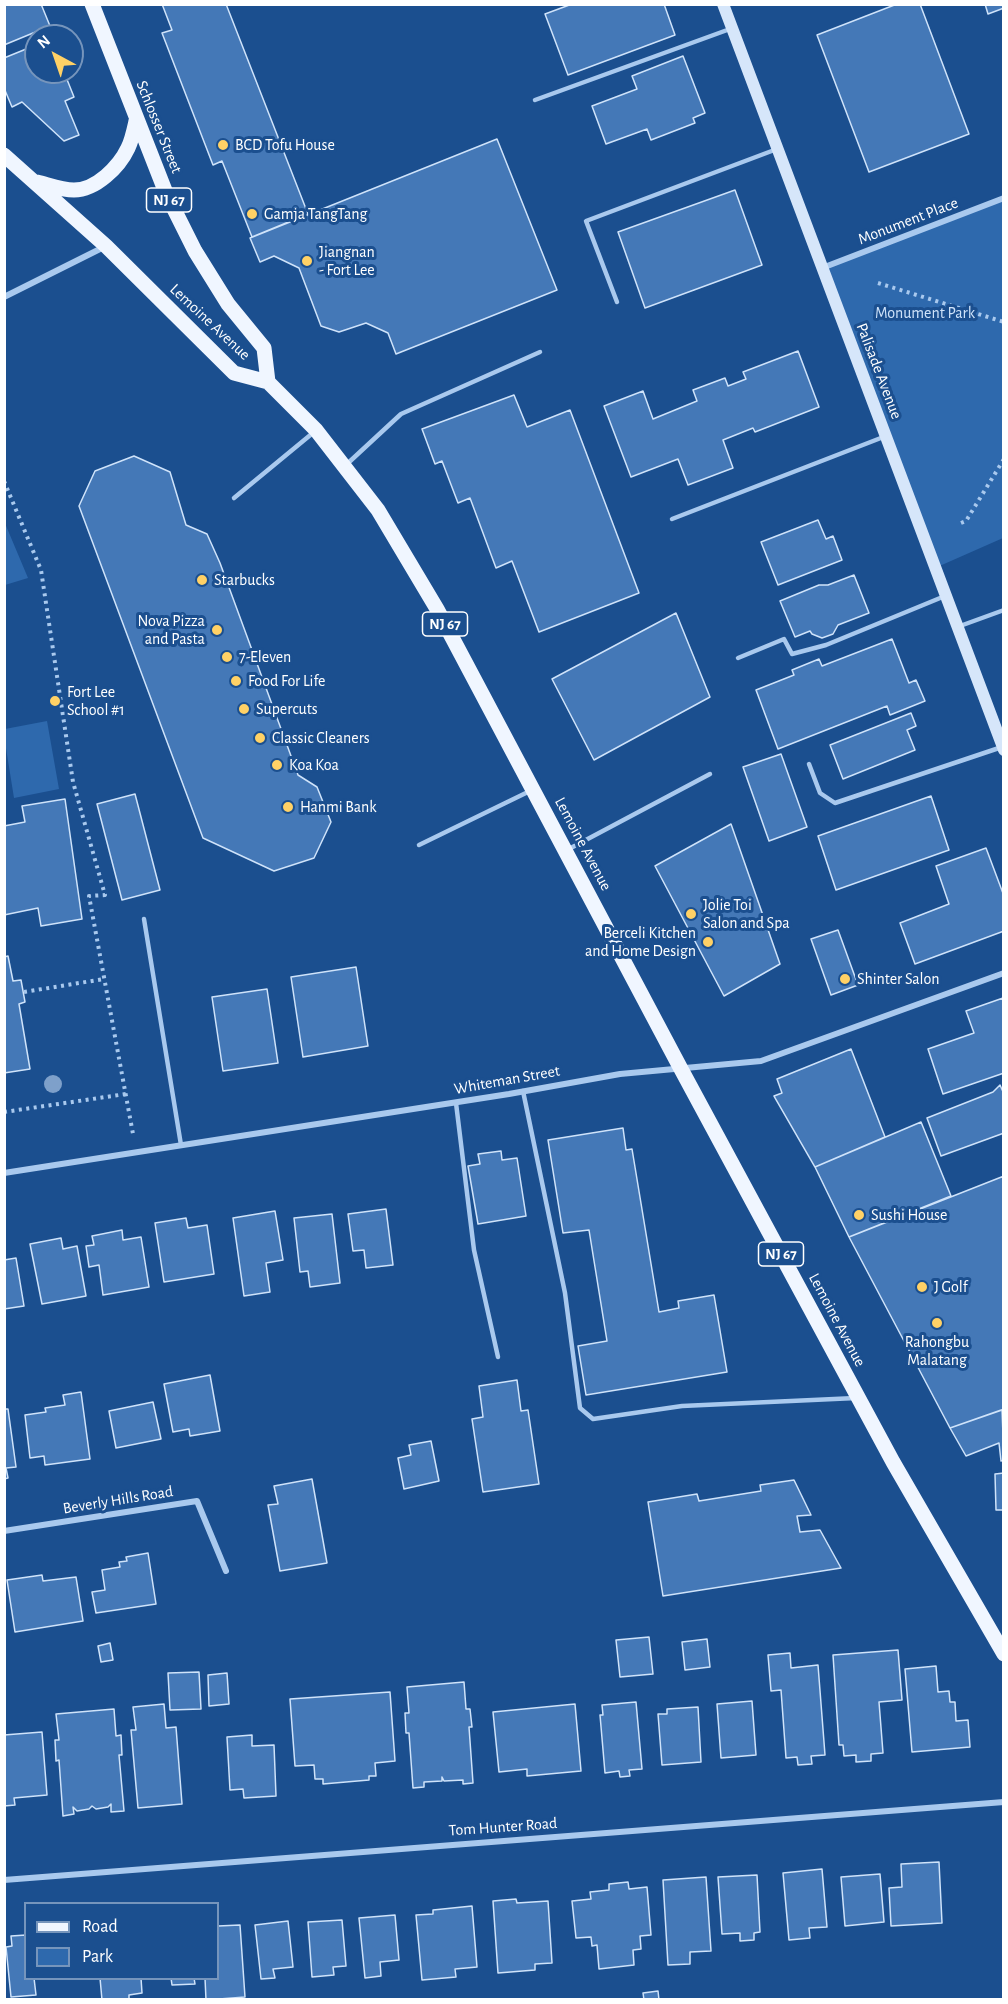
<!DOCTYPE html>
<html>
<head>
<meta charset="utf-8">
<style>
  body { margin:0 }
  #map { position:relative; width:1008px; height:2004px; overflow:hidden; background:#1b4f8f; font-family:"Alegreya Sans",sans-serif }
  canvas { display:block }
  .frame { position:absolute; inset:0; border:6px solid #fff; pointer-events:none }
  .legend { position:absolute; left:24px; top:1902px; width:195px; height:78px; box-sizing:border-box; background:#1b4f8f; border:2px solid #7695bc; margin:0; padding:8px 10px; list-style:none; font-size:18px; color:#fff }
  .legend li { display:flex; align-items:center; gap:12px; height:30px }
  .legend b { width:30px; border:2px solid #7695bc }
  .north { position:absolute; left:24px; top:24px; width:60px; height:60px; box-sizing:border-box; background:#1b4f8f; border:2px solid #7695bc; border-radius:50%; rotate:320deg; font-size:16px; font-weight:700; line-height:24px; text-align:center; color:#fff }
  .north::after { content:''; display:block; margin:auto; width:21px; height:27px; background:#ffd166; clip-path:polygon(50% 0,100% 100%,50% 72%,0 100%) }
</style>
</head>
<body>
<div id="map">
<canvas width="1008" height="2004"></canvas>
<div class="frame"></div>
<ul class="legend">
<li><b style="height:8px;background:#f0f6ff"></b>Road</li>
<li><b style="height:16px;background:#2e69ad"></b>Park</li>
</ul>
<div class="north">N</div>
</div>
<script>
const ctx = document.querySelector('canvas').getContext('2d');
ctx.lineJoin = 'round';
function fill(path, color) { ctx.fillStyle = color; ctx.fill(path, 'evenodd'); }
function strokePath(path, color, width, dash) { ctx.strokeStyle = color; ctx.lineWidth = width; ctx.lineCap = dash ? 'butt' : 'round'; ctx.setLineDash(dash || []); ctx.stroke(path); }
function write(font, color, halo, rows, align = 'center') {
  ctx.font = font + ' "Alegreya Sans",sans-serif'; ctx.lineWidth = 6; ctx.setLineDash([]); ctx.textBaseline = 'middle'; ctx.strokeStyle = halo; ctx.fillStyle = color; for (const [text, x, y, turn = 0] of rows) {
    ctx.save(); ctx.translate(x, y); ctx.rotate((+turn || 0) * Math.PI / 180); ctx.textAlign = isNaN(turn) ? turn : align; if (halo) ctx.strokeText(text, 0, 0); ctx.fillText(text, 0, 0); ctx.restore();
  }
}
const green = new Path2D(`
  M1003 198V538L935 568 822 268Z
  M4 521 28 578 5 585H4Z
  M47 721 59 789 14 798 5 742V729Z`);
const building = new Path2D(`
  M4 4H41L50 26 4 45Z
  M162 4H226L308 214 252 237 222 161 213 165 162 33 172 30Z
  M572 4H664L675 35 568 75 545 14Z
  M897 4H920L969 134 869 172 817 35Z
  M985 4H1004V8L988 14Z
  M36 45V72H64L74 97 65 101 79 135 64 141 22 102 12 107 4 88V58Z
  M683 56 705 113 693 118 695 123 651 140 647 129 606 144 592 106 637 89 632 76Z
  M497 139 557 290 396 354 388 333 366 323 339 332 321 326 299 268 274 256 260 262 250 238Z
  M735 190 762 265 645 308 618 232Z
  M798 351 819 407 755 432 753 428 723 440 733 468 688 485 678 459 631 477 604 406 643 391 653 419 697 401 693 390 725 378 728 386 746 379 743 372Z
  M514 395 527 427 570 410 639 593 539 632 512 561 496 568 470 498 458 503 442 461 435 464 422 429Z
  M134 456 170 472 186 525 207 534 220 563 298 775 317 787 331 822 314 858 274 871 203 838 79 506 95 471Z
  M818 520 826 539 833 536 842 560 778 585 761 542Z
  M854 575 869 613 838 625 833 634 822 638 812 634 810 631 795 637 780 601 819 585H828Z
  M676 613 710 697 594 760 552 679Z
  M892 639 909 683 916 680 925 701 890 715 887 706 778 749 756 690 794 675 792 670 819 659 822 666Z
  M911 713 916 726 907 730 915 750 843 779 830 745Z
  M781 754 807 827 769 841 743 767Z
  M135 794 160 890 122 900 97 804Z
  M931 796 949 850 836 890 818 836Z
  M65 799 82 919 41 926 38 908 4 915V826L25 822 22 806Z
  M731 824 780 964 724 996 655 866Z
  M986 848 1004 896V931L915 964 900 923 949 904 936 866Z
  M838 930 858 985 831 995 811 939Z
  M8 956 13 981 21 980 25 1002 19 1004 30 1069 4 1073V957Z
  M356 967 368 1046 303 1057 291 977Z
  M267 989 278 1063 223 1071 212 997Z
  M1003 998 1004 1073 943 1094 928 1049 974 1033 966 1011Z
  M851 1049 885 1137 815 1167 774 1096 782 1093 777 1079Z
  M1000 1085 1004 1094V1133L941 1156 927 1118 993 1092Z
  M921 1122 951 1196 849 1237 815 1167Z
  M623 1128 626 1150 632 1149 659 1312 679 1308 678 1301 714 1295 727 1372 586 1395 578 1346 607 1341 589 1230 563 1233 548 1140Z
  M501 1151 502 1160 517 1158 526 1216 478 1224 468 1166 480 1164 478 1154Z
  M1004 1176V1409L950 1428 849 1237Z
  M386 1209 393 1265 366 1268 364 1250 353 1251 348 1214Z
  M275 1211 283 1260 266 1263 270 1292 244 1296 233 1218Z
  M332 1214 340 1283 310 1287 308 1271 300 1272 294 1218Z
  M186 1218 188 1228 207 1225 214 1274 164 1282 155 1223Z
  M122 1230 123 1240 141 1237 149 1287 103 1295 99 1265 89 1267 86 1246 94 1245 92 1236Z
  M61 1238 63 1249 77 1246 86 1296 42 1304 30 1244Z
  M16 1258 24 1306 4 1309V1260Z
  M210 1375 220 1431 190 1436 189 1429 173 1432 164 1384Z
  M517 1380 521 1411 528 1410 539 1484 483 1492 472 1419 483 1417 479 1386Z
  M81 1392 90 1459 45 1465 44 1456 30 1458 25 1415 46 1412 45 1408 65 1405 63 1395Z
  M153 1402 161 1439 116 1448 109 1411Z
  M4 1409H8L16 1467 6 1468 8 1478 4 1479Z
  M1002 1410 1004 1460 1001 1461 999 1443 966 1456 950 1428Z
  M431 1441 439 1481 404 1489 398 1458 411 1455 409 1445Z
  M1004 1473V1510H996L995 1474Z
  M312 1479 327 1563 280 1571 268 1505 278 1504 274 1486Z
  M794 1480 811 1515 797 1516 800 1532 820 1530 841 1568 663 1596 648 1502 697 1494 699 1501 761 1491 760 1485Z
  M148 1553 156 1604 96 1613 92 1592 105 1590 102 1570 120 1567 119 1562 127 1561 126 1557Z
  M42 1575 43 1581 76 1577 83 1621 15 1632 7 1580Z
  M649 1637 653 1674 620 1677 616 1640Z
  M707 1639 710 1667 685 1670 682 1642Z
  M110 1643 113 1660 101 1662 98 1646Z
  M898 1650 902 1700 879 1702 883 1753 871 1754V1761L856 1762V1755L844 1756 843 1745H839L833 1655Z
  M790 1653 791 1668 818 1665 825 1755 811 1756 812 1764 798 1765 797 1757 786 1758 781 1690 771 1691 768 1655Z
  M936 1666 938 1692 949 1691 950 1702H955L956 1721 968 1720 970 1747 912 1752 905 1669Z
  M199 1672 201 1709 170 1710 168 1673Z
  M227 1673 229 1704 209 1706 208 1675Z
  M464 1682 466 1709H470L472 1727H469L473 1783 463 1784V1780L444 1781 442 1777V1781L424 1782V1787L413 1788 409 1733H406L405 1713H409L407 1687Z
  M390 1692 395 1761 375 1763 376 1776H369V1780L323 1784V1779H315L314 1765 295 1766 290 1699Z
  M752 1701 756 1755 721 1758 717 1704Z
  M636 1702 642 1769 629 1770 630 1776 620 1777 619 1771 605 1773 600 1715H603L602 1705Z
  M164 1704 166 1728 176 1727 182 1804 138 1808 131 1730H136L133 1707Z
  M575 1704 581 1771 527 1776V1769L499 1772 493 1712Z
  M698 1707 701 1762 662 1765 658 1714H667V1709Z
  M114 1709 116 1736 121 1735 122 1755H119L124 1811 111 1812V1804L108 1807 96 1809 92 1806 89 1809 77 1811 73 1807 74 1814 63 1816 59 1760 56 1761 55 1740H59L56 1714Z
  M42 1732 47 1795 14 1798 15 1805 4 1806V1735Z
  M252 1735V1746L274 1745 276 1796 244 1798 243 1789 230 1790 227 1737Z
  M939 1862 942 1923 891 1926 889 1888 902 1887 901 1864Z
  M822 1869 827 1927 809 1928 810 1938 789 1940 783 1873Z
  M880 1874 884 1922 845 1926 841 1877Z
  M757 1875 760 1932 754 1933V1940L740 1941V1933L722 1934 718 1877Z
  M706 1877 711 1951 690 1952V1964L668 1965 663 1880Z
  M628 1882 629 1889 647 1887 651 1935 640 1936 641 1949 633 1950 634 1965 599 1969 597 1945 592 1946 591 1937 576 1938 572 1901 591 1899 590 1892 609 1890V1884Z
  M516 1899 517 1903 548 1901 552 1963 535 1964V1970L498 1973 493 1901Z
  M472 1906 477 1967 455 1969 456 1977 422 1980 416 1915 433 1914V1910Z
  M395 1915 399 1960 380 1962 381 1976 365 1978 359 1918Z
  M342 1920 346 1966 333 1967 334 1975 312 1977 308 1922Z
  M288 1921 293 1967 273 1969 275 1978 261 1979 255 1925Z
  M240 1925 245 1997 206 2000 205 1978H218V1926Z
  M26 1935V1978H34L36 1995 11 1997 6 1947 12 1946 11 1936Z
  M100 1978H141L142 1993 129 1995V2000H102Z
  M171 1978H194L195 1984 172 1985Z
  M658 1991 659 2000H644L643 1993Z`);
const path = new Path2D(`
  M878 283 1004 322
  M4 481 41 570 73 782 105 895 89 896 133 1134
  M961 523 966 521 1004 459
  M24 992 104 979
  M4 1112 126 1094`);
const lane = new Path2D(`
  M535 100 730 29
  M617 302 586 221 777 149
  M347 464 401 414 540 352
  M234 498 314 432
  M672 519 886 436
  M960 626 1004 610
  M738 658 784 639 792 654 826 645 945 596
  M809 764 820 793 835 803 1002 747
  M419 845 530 791
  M567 850 710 774
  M144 919 181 1145
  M523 1091 565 1293 580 1408 593 1419 682 1406 856 1398
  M456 1103 474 1250 498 1357`);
const street = new Path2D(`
  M822 268 1004 198
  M4 297 106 246
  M4 1173 509 1094 620 1074 761 1061 1004 973
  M4 1531 197 1501 226 1571
  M4 1880 1004 1802`);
const secondary = new Path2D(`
  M723 4 1004 750`);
const primary = new Path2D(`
  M92 4 166 193 195 251 228 304 264 348 268 382
  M4 155 106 246 234 373 268 382 316 430 378 510 437 609 681 1069 893 1462 1004 1654
  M37 182C49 185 62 190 74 190 96 190 119 167 128 148 132 140 134 130 136 121`);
const trees = [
  [53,1084]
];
const markers = [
  [223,145,6,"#ffd166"],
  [252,214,6,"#ffd166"],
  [307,261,6,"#ffd166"],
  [202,580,6,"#ffd166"],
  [217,630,6,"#ffd166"],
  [227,657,6,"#ffd166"],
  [236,681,6,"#ffd166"],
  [55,701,6,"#ffd166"],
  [244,709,6,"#ffd166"],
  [260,738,6,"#ffd166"],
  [277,765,6,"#ffd166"],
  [288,807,6,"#ffd166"],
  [691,914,6,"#ffd166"],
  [708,942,6,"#ffd166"],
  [845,979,6,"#ffd166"],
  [859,1215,6,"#ffd166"],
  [922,1287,6,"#ffd166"],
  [937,1323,6,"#ffd166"]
];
const shields = [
  [169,200,45],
  [445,624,45],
  [781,1254,45]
];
const shieldNames = [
  ["NJ 67",169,200],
  ["NJ 67",445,624],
  ["NJ 67",781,1254]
];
const streetNames = [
  ["Schlosser Street",159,127,68],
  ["Monument Place",908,221,-21],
  ["Lemoine Avenue",210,322,43],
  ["Palisade Avenue",879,371,69],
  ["Lemoine Avenue",583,844,62],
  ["Whiteman Street",507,1080,-10],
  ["Lemoine Avenue",837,1320,62],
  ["Beverly Hills Road",118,1500,-9],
  ["Tom Hunter Road",503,1827,-4]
];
const poiNames = [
  ["BCD Tofu House",235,145],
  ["Gamja TangTang",264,214],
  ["Jiangnan",319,252],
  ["- Fort Lee",319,270],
  ["Starbucks",214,580],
  ["Nova Pizza",205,621,"right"],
  ["and Pasta",205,639,"right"],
  ["7-Eleven",239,657],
  ["Food For Life",248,681],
  ["Fort Lee",67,692],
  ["School #1",67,710],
  ["Supercuts",256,709],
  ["Classic Cleaners",272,738],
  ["Koa Koa",289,765],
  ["Hanmi Bank",300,807],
  ["Jolie Toi",703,905],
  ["Salon and Spa",703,923],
  ["Berceli Kitchen",696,933,"right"],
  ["and Home Design",696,951,"right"],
  ["Shinter Salon",857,979],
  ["Sushi House",871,1215],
  ["J Golf",934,1287],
  ["Rahongbu",937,1342,"center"],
  ["Malatang",937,1360,"center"]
];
const parkNames = [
  ["Monument Park",925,313]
];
fill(green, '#2e69ad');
fill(building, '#4478b7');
strokePath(building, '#cfe3fa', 1.5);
strokePath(path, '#a9c9ee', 4, [3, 4.5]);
strokePath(lane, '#a9c9ee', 4.5);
strokePath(street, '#a9c9ee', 6);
strokePath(secondary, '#d6e6fa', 12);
strokePath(primary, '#f0f6ff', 15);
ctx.fillStyle = '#7ea0ca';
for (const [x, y] of trees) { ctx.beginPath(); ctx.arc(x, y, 9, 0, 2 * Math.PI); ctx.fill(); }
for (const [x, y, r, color] of markers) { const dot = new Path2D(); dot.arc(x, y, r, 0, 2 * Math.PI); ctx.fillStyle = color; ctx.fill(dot); strokePath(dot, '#1b4f8f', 2); }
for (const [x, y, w] of shields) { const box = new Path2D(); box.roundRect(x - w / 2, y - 12, w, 24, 4.5); ctx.fillStyle = '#1b4f8f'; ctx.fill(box); strokePath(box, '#fff', 1.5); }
write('bold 15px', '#fff', null, shieldNames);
write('16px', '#fff', '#1b4f8f', streetNames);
write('16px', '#fff', '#1b4f8f', poiNames, 'left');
write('16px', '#cfe3fa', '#1b4f8f', parkNames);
</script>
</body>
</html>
